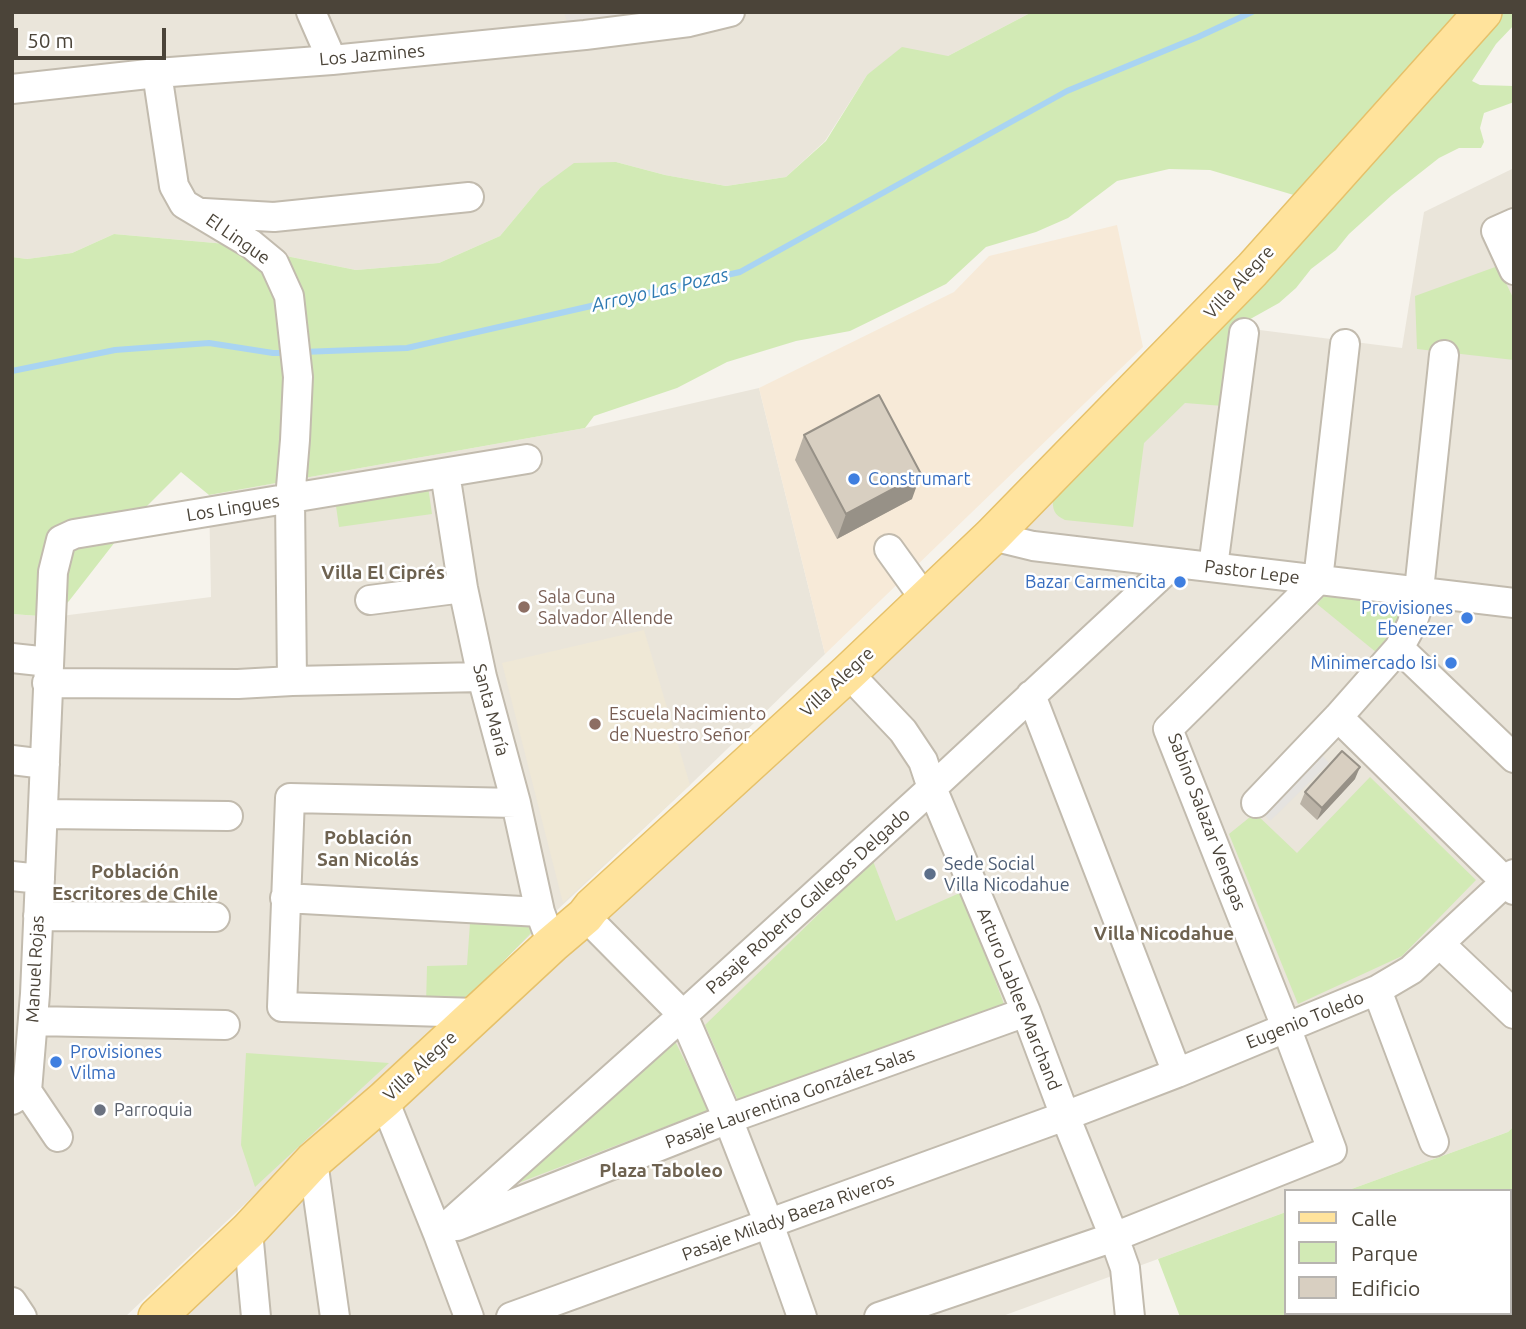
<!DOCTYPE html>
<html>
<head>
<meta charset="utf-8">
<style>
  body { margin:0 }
  #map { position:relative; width:1526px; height:1329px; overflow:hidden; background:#f6f3ec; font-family:Ubuntu,sans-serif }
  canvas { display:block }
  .frame { position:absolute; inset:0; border:14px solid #4b4439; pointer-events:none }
  .legend { position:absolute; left:1284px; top:1189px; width:228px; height:126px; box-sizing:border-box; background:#fff; border:2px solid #b7b4b0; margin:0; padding:9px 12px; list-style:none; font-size:21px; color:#4b4439 }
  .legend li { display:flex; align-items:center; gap:14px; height:35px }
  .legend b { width:35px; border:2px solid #b7b4b0 }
  .scale { position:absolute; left:14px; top:28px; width:152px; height:32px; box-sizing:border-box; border:4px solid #4b4439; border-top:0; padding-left:9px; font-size:21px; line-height:24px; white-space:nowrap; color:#4b4439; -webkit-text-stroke:5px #fff; paint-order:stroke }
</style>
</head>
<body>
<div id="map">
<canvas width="1526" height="1329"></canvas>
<div class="frame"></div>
<ul class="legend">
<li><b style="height:9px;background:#ffe39c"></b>Calle</li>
<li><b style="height:19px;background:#d2eab5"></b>Parque</li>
<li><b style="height:19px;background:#d8cfc1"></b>Edificio</li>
</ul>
<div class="scale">50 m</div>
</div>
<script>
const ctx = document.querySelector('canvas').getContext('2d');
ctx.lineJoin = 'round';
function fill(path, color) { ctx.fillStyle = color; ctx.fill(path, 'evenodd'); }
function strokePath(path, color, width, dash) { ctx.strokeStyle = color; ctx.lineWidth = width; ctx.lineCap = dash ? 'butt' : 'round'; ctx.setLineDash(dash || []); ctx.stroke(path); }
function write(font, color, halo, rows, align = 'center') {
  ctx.font = font + ' Ubuntu,sans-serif'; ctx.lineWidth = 5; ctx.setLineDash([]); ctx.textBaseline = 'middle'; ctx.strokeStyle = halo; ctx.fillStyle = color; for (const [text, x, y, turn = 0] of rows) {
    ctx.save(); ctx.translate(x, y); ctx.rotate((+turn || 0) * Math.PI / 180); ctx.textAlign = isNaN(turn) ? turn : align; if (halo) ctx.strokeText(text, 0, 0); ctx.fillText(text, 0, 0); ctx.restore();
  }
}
const residential = new Path2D(`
  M12 12H1032L948 56 867 75 825 141 786 177 726 186 665 175 616 162 540 188 500 236 439 263 356 270 226 244 114 234 72 253 27 259 12 257Z
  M1514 168V1126L1508 1132 1346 1191H1286V1212L1000 1317H174L1220 327H1236L1402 348 1424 212Z
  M759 388 825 654 690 785 125 1317H12V614L53 617 211 597 209 495 585 428Z`);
const commercial = new Path2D(`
  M1117 225 1143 347 825 654 759 388 954 292 989 256Z`);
const industrial = new Path2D(`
  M564 12H651L567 22Z`);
const education = new Path2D(`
  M644 630 690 785 563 903 502 663Z`);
const green = new Path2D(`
  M1032 12H1465L1297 196 1210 170 1169 169 1117 181 1068 218 1036 232 986 247 946 284 850 331 796 341 727 362 677 388 594 416 585 428 209 495 181 472 129 524 69 601 53 617 12 614V257L27 259 72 253 114 234 226 244 356 270 439 263 500 236 540 188 574 163 616 162 665 175 726 186 786 177 826 141 867 75 902 47 948 56Z
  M1497 12H1514V25L1496 44 1472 81 1480 85 1514 86V102L1484 113 1480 128 1484 142 1481 148H1459L1439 158 1392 195 1349 234 1336 250 1311 269 1296 288 1279 303 1236 327 1223 406 1185 403 1144 443 1133 527 1065 520C1054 515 1052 509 1053 497L1220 328 1223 327 1369 164Z
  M1498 266 1514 300V360L1417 349 1415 296Z
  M428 486 432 514 339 527 335 499Z
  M1326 594 1398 601C1409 622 1393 639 1382 657L1317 604Z
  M1370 777 1476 880 1402 956 1298 1004 1229 834 1255 813 1297 853Z
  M873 861 896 921 962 892 1004 1004 738 1101 705 1025Z
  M470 923 529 926 533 931 461 1005H426L427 966 467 965Z
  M674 1039 709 1110 505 1188Z
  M246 1053 389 1063 255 1187 241 1145Z
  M1514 1126V1317H1180L1158 1259 1286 1212V1313H1510V1191H1346L1508 1132Z`);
const parking = new Path2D(`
  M1321 754 1329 763 1270 821 1262 812Z`);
const stream = new Path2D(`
  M302 352 407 348 740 272 1067 91 1198 37 1252 12
  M12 371 115 350 209 343 273 353H287`);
const minor = new Path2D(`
  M311 12 332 60
  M157 73 174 186 184 204 251 244 274 263 289 296 298 377 295 440 290 499 292 681
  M12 89 157 73 332 60 585 35 689 22 730 12
  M204 213 274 217 469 197
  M1514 223 1496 231 1514 270
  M445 473 463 588 482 677 516 803 540 912 552 944
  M992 536 1033 546 1514 603
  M889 549 925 599
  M1213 567 1244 333
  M370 600 463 588
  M1399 648 1514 758
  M12 658 49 662
  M848 673 903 731 923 761 932 788 1026 1012 1065 1116 1114 1237 1125 1268 1130 1317
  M47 683 238 684 292 681 482 677
  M1031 695 1177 1073
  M1338 717 1514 890
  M12 760 45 764
  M1256 803 1338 717 1399 648 1411 626 1417 609 1444 355
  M43 814 228 816
  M12 876 40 879
  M285 898 540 912
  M38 916 215 917
  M585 916 683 1015 728 1119 769 1224 802 1317
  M1440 944 1514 1014
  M1377 990 1434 1142
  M477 1013 282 1007 290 798 516 803
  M33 1021 225 1025
  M27 1091 58 1137
  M12 1100 27 1091 35 994 53 572 61 540 74 534 527 459
  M384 1100 438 1234 469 1317
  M313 1161 335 1317
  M457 1226 728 1119 1026 1012
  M248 1231 256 1317
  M438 1234 683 1015 932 788 1174 563
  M12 1302 22 1317
  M511 1317 1065 1116 1177 1073 1377 990 1411 970 1514 874
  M879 1317 1114 1237 1332 1150 1286 1027 1168 729 1318 580 1345 344`);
const major = new Path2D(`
  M157 1317 248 1231 313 1161 384 1100 552 944 585 916 592 907 848 673 992 536 1252 270 1483 12`);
const wall = new Path2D(`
  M804 435 912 499 837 539 795 460Z
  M1355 779 1317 820 1300 804 1305 792Z`);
const shadedWall = new Path2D(`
  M921 474 912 499 837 539 846 514Z
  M1360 767 1355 779 1317 820 1322 808Z`);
const building = new Path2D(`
  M879 395 921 474 846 514 804 435Z
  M1342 751 1360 767 1322 808 1305 792Z`);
const markers = [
  [854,479,7,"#3f7fe0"],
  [1180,582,7,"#3f7fe0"],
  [524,607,7,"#8d6e63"],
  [1467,618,7,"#3f7fe0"],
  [1451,663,7,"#3f7fe0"],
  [595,724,7,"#8d6e63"],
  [930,874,7,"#5c6f8a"],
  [56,1062,7,"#3f7fe0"],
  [100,1110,7,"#6b7280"]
];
const streetNames = [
  ["Los Jazmines",372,55,-5],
  ["El Lingue",238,239,35],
  ["Villa Alegre",1239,282,-47],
  ["Los Lingues",233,508,-9],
  ["Pastor Lepe",1252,572,7],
  ["Villa Alegre",837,682,-43],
  ["Santa María",491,710,75],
  ["Sabino Salazar Venegas",1207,822,69],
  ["Pasaje Roberto Gallegos Delgado",808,901,-42],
  ["Manuel Rojas",35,969,-87],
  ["Arturo Lablee Marchand",1019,999,68],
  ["Eugenio Toledo",1305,1020,-22],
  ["Villa Alegre",420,1066,-43],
  ["Pasaje Laurentina González Salas",790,1098,-20],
  ["Pasaje Milady Baeza Riveros",788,1217,-20]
];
const shopNames = [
  ["Construmart",868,479,"left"],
  ["Bazar Carmencita",1166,582],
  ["Provisiones",1453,608],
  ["Ebenezer",1453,629],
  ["Minimercado Isi",1437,663],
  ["Provisiones",70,1052,"left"],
  ["Vilma",70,1073,"left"]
];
const educationNames = [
  ["Sala Cuna",538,597],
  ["Salvador Allende",538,618],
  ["Escuela Nacimiento",609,714],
  ["de Nuestro Señor",609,735]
];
const serviceNames = [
  ["Sede Social",944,864],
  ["Villa Nicodahue",944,885]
];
const worshipNames = [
  ["Parroquia",114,1110]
];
const waterNames = [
  ["Arroyo Las Pozas",660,290,-13]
];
const neighbourhoodNames = [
  ["Villa El Ciprés",383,573],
  ["Población",368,838],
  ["San Nicolás",368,860],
  ["Población",135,872],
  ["Escritores de Chile",135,894],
  ["Villa Nicodahue",1164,934],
  ["Plaza Taboleo",661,1171]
];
fill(residential, '#eae5da');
fill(commercial, '#f7ead8');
fill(industrial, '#e6e2dd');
fill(education, '#efe8d6');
fill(green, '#d2eab5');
fill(parking, '#e5e3e0');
strokePath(stream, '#a9d4f2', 6);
strokePath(minor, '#c2bbae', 32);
strokePath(major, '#e6c16a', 40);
strokePath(minor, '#fff', 28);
strokePath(major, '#ffe39c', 37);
fill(wall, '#bab2a6');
fill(shadedWall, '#979187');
fill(building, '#d8cfc1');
strokePath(building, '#979187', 2);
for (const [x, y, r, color] of markers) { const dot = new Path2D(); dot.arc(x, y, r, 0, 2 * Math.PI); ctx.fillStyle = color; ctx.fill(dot); strokePath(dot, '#fff', 2.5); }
write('18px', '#4b4439', '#fff', streetNames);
write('18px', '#366cbe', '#fff', shopNames, 'right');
write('18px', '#785e54', '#fff', educationNames, 'left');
write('18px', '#4e5e75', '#fff', serviceNames, 'left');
write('18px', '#5b616d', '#fff', worshipNames, 'left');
write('italic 19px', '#2e7ab2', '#fff', waterNames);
write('bold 19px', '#6e6250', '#fff', neighbourhoodNames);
</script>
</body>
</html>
